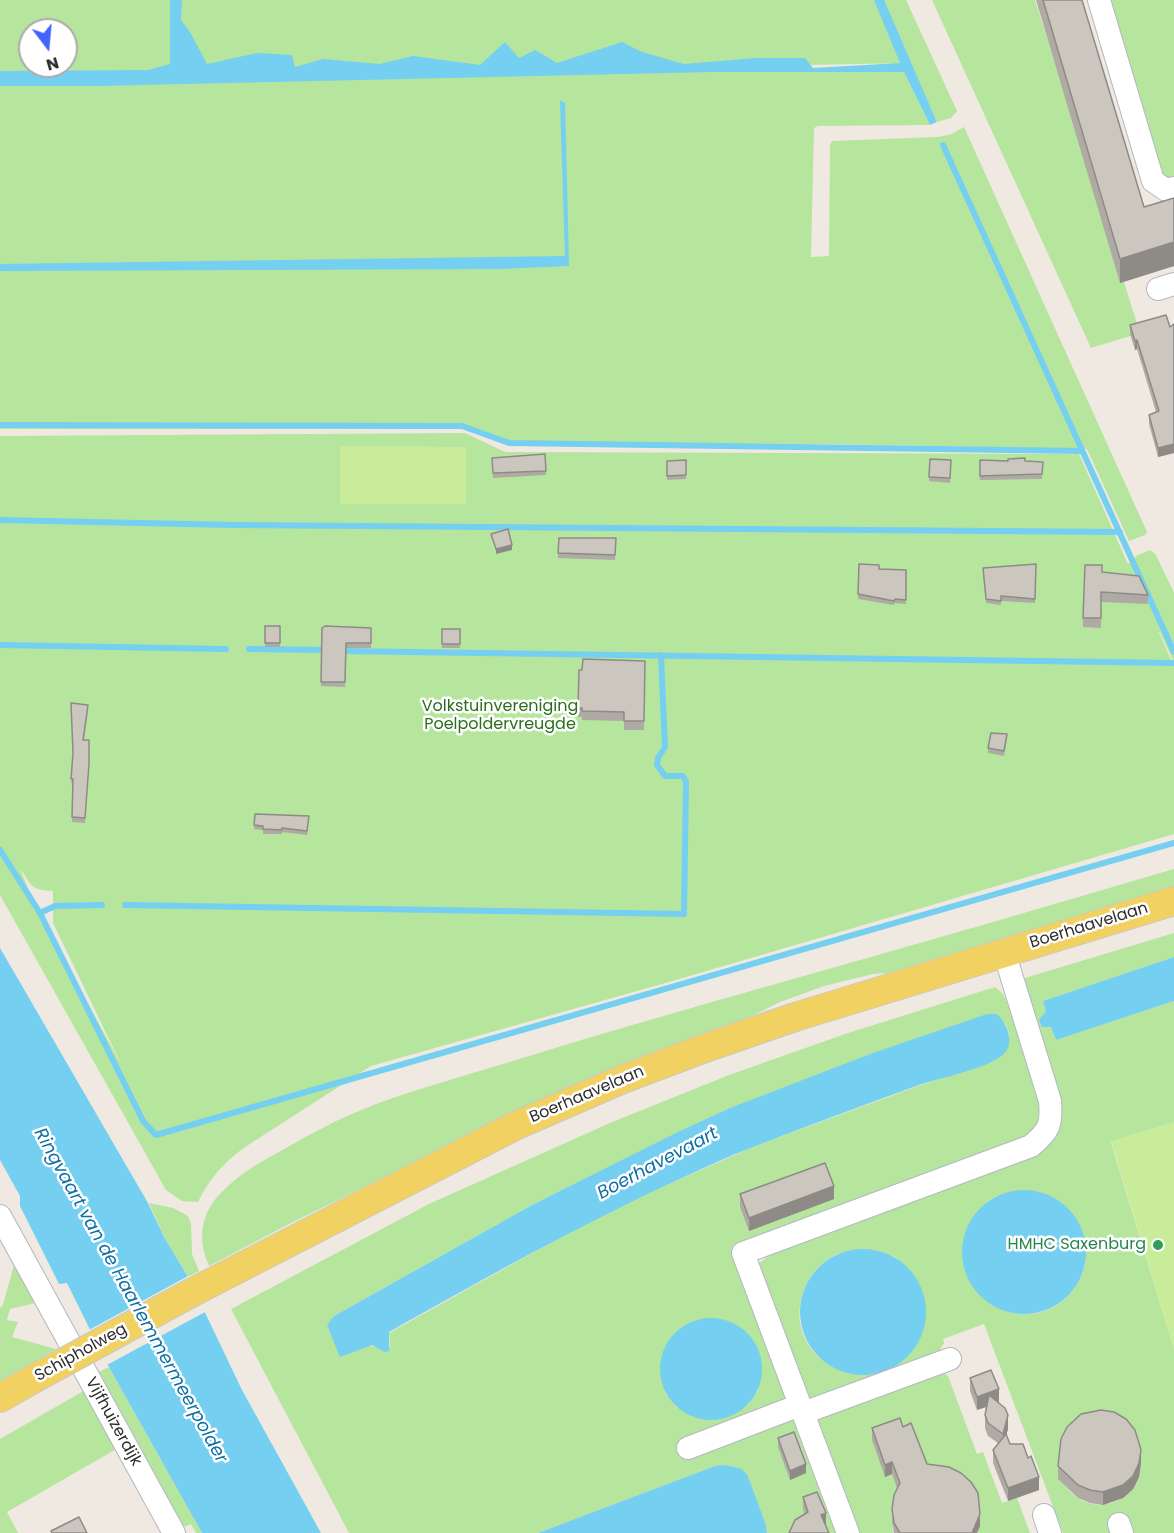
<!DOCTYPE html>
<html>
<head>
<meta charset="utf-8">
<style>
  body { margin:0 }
  #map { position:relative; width:1174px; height:1533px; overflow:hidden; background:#efe9e1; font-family:Poppins,sans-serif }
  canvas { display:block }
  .north { position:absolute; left:18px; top:18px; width:60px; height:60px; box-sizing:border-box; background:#fff; border:2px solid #ababab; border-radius:50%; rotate:164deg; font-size:16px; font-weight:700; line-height:24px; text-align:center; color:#2e2e2e }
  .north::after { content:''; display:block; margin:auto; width:21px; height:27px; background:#4264fb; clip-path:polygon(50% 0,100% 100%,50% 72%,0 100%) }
</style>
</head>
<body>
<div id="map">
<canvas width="1174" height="1533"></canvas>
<div class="north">N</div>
</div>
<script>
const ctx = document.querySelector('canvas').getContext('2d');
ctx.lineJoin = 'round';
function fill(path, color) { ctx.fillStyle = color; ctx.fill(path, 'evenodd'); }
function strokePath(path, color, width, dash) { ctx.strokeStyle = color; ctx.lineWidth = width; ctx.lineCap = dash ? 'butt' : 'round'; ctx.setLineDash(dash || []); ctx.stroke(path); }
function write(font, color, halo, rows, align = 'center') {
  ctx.font = font + ' Poppins,sans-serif'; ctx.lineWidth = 5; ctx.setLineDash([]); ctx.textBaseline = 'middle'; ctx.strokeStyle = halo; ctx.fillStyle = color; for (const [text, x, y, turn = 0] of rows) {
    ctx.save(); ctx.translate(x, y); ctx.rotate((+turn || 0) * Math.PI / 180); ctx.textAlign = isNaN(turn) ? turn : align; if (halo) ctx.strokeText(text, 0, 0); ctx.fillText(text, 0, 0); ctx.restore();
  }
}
const green = new Path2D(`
  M0 0H906L957 111 951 118 937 122 911 63 803 65 806 72H904L930 125 818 126 814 128 811 257 829 256 830 145 832 141 938 137 952 134 964 127 1147 532 1145 535 1129 541 1087 449 826 444 513 443 478 429H0ZM30 30H66V66H30Z
  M932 0H1035L1140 333 1091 348Z
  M1105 0H1174V180L1165 178 1158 172Z
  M465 433 505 452 1079 454 1128 564 1138 555 1150 550 1156 555 1174 593V663L1160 632H1159L1174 667V834L676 980 371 1066 242 1149C221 1166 210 1178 198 1202L182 1201 166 1190 0 895V436ZM20 868C32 886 30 890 53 891V923L122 1066 33 902Z
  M1174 869V889L892 973 873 974 824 986 780 1002 740 1022 544 1099 293 1222 209 1266C198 1241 200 1215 219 1195 238 1174 262 1161 286 1148 308 1135 331 1123 354 1113 406 1091 462 1077 516 1060 603 1033 691 1008 779 983 911 946 1042 908 1174 869Z
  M1174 933V957L1043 1001 1047 1011 1042 1027H1051L1056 1040 1174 1001V1123L1111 1143 1174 1349V1533H1133L1126 1515 1108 1522 1112 1533H1063L984 1324 943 1339 944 1343 937 1355 810 1401 757 1265 776 1250 1032 1157C1049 1147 1056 1138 1061 1119L1023 982 1025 978ZM1022 1190 1039 1192 1062 1203 1085 1265C1080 1283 1070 1298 1053 1307 998 1336 940 1271 972 1219 978 1210 986 1202 995 1197 1003 1194 1013 1192 1022 1190ZM878 1251 897 1258 924 1327C894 1413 775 1369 804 1290 809 1275 822 1261 837 1254 849 1250 866 1251 878 1251ZM1140 1456C1145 1503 1090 1523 1064 1484Z
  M995 987 1003 994 1006 1000 1036 1084 1042 1118 1031 1136 732 1247 840 1533H767L766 1525 748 1476 715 1466 538 1533H349L231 1309 429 1204 610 1123 729 1075 848 1033ZM1005 1023 1010 1036 991 1062 918 1086 750 1148 658 1189 595 1218 389 1333 390 1346 375 1347 327 1325 334 1316 532 1205 730 1108ZM759 1389 748 1405 677 1408 665 1393Z
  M149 1203 173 1208 188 1216 191 1224 192 1254 199 1271 188 1277 164 1237Z
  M14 1265 36 1303 10 1309 7 1320 18 1322 12 1337 56 1349 0 1381V1308L3 1305Z
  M109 1367 202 1533H196L191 1524 184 1527 99 1372Z
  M944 1373 948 1376 977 1454 983 1452 1002 1503 1017 1498 1030 1533H978L979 1512 892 1522 893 1533H858L816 1425 820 1418Z
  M87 1389 118 1448 7 1512 18 1533H0V1439Z`);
const pitch = new Path2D(`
  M340 446 466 447V504H340Z
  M1174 1122V1349L1111 1141Z`);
const water = new Path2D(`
  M170 0H182L181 20 190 32 207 64 257 53 292 55 295 67 323 59 380 64 413 56 480 65 505 42 519 58 535 50 557 63 622 42 642 52 684 64 756 58H805L813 68 900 63 874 0H884L937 122 930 125 904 72H713L97 86H0V71L148 70 170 64Z
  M560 100 565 103 569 266 499 269 0 271V264L565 256Z
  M0 948 148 1203 164 1237 188 1277 242 1390 321 1533H202L105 1360 67 1283 59 1284 20 1206V1196L0 1160Z
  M1174 957V1001L1056 1040 1051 1027H1042L1039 1020 1046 1011 1043 1001Z
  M987 1014H997C1008 1025 1017 1046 1000 1057 983 1069 941 1078 919 1085 863 1105 808 1126 753 1147 729 1156 706 1167 682 1178 581 1224 485 1278 389 1332V1351L384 1352 372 1345 340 1357 327 1325 334 1316 532 1205 678 1132 730 1108 873 1053Z
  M962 1252a62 62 0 1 1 124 0a62 62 0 1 1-124 0Z
  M800 1312a63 63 0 1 1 126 0a63 63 0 1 1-126 0Z
  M660 1369a51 51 0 1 1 102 0a51 51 0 1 1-102 0Z
  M725 1465 742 1469 748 1476 766 1525 767 1533H538L715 1466Z`);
const pier = new Path2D(`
  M190 1275 207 1311 105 1366 87 1331Z`);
const stream = new Path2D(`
  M943 145 1174 652
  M0 425 462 426 509 443 1082 451
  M0 520 233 525 1120 532
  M0 645 226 649
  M249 649 327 650
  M341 651 1174 663
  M0 850 40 913 143 1121 156 1135 1174 843
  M125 905 684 914 686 782 683 776H665L657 765 658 758 665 747 661 655
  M40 913 55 906 102 905`);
const minor = new Path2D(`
  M1099 0 1153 181 1166 190 1174 188
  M1158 289 1174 284
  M0 1216 174 1533
  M803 1413 950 1359
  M688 1448 800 1405
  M1044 1515 1050 1533
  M1119 1524 1122 1533
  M848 1533 743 1253 1031 1146C1049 1131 1052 1125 1050 1101L1004 952`);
const major = new Path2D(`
  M193 1292 517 1125 623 1079 708 1047 795 1017 1174 901
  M0 1398 33 1379`);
const majorBridge = new Path2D(`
  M33 1379 193 1292`);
const wall = new Path2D(`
  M1036 0H1082L1144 207 1174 198V266L1120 283Z
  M1174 324V453L1158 457 1149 424V415L1156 412 1137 349 1135 350 1130 334V325L1170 327Z
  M545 454 546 475 493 478 492 458Z
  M930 459 951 460 950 483 929 481Z
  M686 460V479L667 480V461Z
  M1008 461 1043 462 1042 479 980 480V476Z
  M559 538H616L615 560 558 558Z
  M859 564 879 569 906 570V604L895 603 894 605 858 599Z
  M1036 564 1035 603 1001 601V605L986 603 983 568Z
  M1102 572 1148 595V604L1101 602V628L1083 627V618Z
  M265 626H280V647H265Z
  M322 628H371V648H346L345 687 321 686Z
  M442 629H460V648H442Z
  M645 661 644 730H624V721L582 720V717H578L579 670H582Z
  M88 710 84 740H89L85 823 72 822 73 783H71L73 754Z
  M1007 738 1004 756 988 753V748Z
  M255 814 309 820 307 835 282 832V834H263V830L254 829Z
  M740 1194 834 1199 749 1231 740 1207Z
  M970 1378 999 1402H998L1008 1429 1006 1435 1010 1444 1039 1490 1008 1501 993 1463V1450L998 1443 988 1436 985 1428V1415L987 1407 977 1410 970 1391Z
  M903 1427 927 1464 980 1526 977 1533H894L892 1522V1509L897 1488 892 1474 885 1477 872 1440V1428Z
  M778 1438 806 1473 790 1480 778 1447Z
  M1141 1463 1139 1477 1133 1489 1123 1498 1103 1505 1090 1503 1078 1498 1058 1479V1466Z
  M803 1497 826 1525 805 1514 803 1509Z`);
const shadedWall = new Path2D(`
  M1174 242V266L1120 283V259Z
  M1137 340V349L1135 350V341Z
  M1174 444V453L1158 457V448Z
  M512 545V550L496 554V549Z
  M834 1186V1199L749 1231V1218Z
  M999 1389V1402L977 1410V1397Z
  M1008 1415V1429L1003 1447V1434Z
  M1141 1450V1463L1139 1477 1133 1489 1123 1498 1103 1505V1492Z
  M892 1462V1474L885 1477V1465Z
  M806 1464V1473L790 1480V1471Z
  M1039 1477V1490L1008 1501V1488Z
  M826 1513V1525L821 1526V1515Z
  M980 1514V1526L977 1533H972Z`);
const building = new Path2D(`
  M1043 0H1082L1144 207 1174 198V242L1120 259Z
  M1166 315 1170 327 1174 324V444L1158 448 1149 415 1159 411 1137 340 1135 341 1130 325Z
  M545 454 546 471 493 473 492 458Z
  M1025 458V461L1043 462 1042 474 980 476V460L1008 461V459Z
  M930 459 951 460 950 478 929 477Z
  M686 460V475L667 476V461Z
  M508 529 512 545 496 549 491 534Z
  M559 538H616L615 555 558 553Z
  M859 564 879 565V569L906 570V600L895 599 894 601 858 594Z
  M1036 564 1035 599 1001 596V601L986 599 983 568Z
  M1085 565H1102V572L1139 576 1148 595 1101 592V618H1083Z
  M265 626H280V643H265Z
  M325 626 371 628V643H346L345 682H321L322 628Z
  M442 629H460V644H442Z
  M583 659 645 661 644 721H624V712L582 711V708H578L579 670H582Z
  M71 703 88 705 83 740H89V764L85 818 72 817 73 779H71L73 753Z
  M991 733 1007 734 1004 751 988 748Z
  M255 814 309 816 307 831 282 828V830L263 829V826L254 825Z
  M825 1163 834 1186 749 1218 740 1194Z
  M991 1370 999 1389 977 1397 970 1378Z
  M989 1395 1005 1408 1008 1415 1003 1434 988 1423 985 1415Z
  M1101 1410 1114 1412 1126 1419 1135 1430 1141 1450 1139 1463 1133 1476 1123 1485 1103 1492 1090 1490 1078 1485 1058 1466 1061 1439 1067 1427 1081 1414Z
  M900 1418 903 1427 911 1423 927 1464 949 1467 961 1473 971 1482 978 1493 980 1514 972 1533H900L894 1523 892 1509 894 1495 900 1483 892 1462 885 1465 872 1428Z
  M794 1432 806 1464 790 1471 778 1438Z
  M1006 1434 1010 1444H1023L1028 1458 1031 1456 1039 1477 1008 1488 993 1450Z
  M817 1492 826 1513 821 1515 829 1533H789L795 1520 808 1512 803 1497Z
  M79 1517 87 1533H52L51 1531Z`);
const markers = [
  [1158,1245,6,"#2e9e5b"]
];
const parkNames = [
  ["Volkstuinvereniging",500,707],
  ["Poelpoldervreugde",500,725]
];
const streetNames = [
  ["Boerhaavelaan",1089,926,-17],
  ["Boerhaavelaan",587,1095,-23],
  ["Schipholweg",81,1353,-29],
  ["Vijfhuizerdijk",113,1422,61]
];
const leisureNames = [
  ["HMHC Saxenburg",1146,1245]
];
const waterNames = [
  ["Boerhavevaart",658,1164,-28],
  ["Ringvaart van de Haarlemmermeerpolder",130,1296,61]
];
fill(green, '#b6e59e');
fill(pitch, '#c9ec9a');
fill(water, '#75cff0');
fill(pier, '#efe9e1');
strokePath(stream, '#75cff0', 6);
strokePath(minor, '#b4b7c1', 24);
strokePath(major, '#c9c9c9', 30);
strokePath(minor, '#fff', 22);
strokePath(major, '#f2d163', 28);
strokePath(majorBridge, '#c9c9c9', 30, []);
strokePath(majorBridge, '#f2d163', 28);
fill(wall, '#afaba4');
fill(shadedWall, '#8e8b86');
fill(building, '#cbc7bf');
strokePath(building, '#8e8b86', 1.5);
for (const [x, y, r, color] of markers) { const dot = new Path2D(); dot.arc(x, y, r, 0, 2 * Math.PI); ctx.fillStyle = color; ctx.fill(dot); strokePath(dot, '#fff', 2); }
write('16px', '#2c6e1b', '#fff', parkNames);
write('16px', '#2e2e2e', '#fff', streetNames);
write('16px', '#27864d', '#fff', leisureNames, 'right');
write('italic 18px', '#0d6fa3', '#fff', waterNames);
</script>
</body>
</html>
